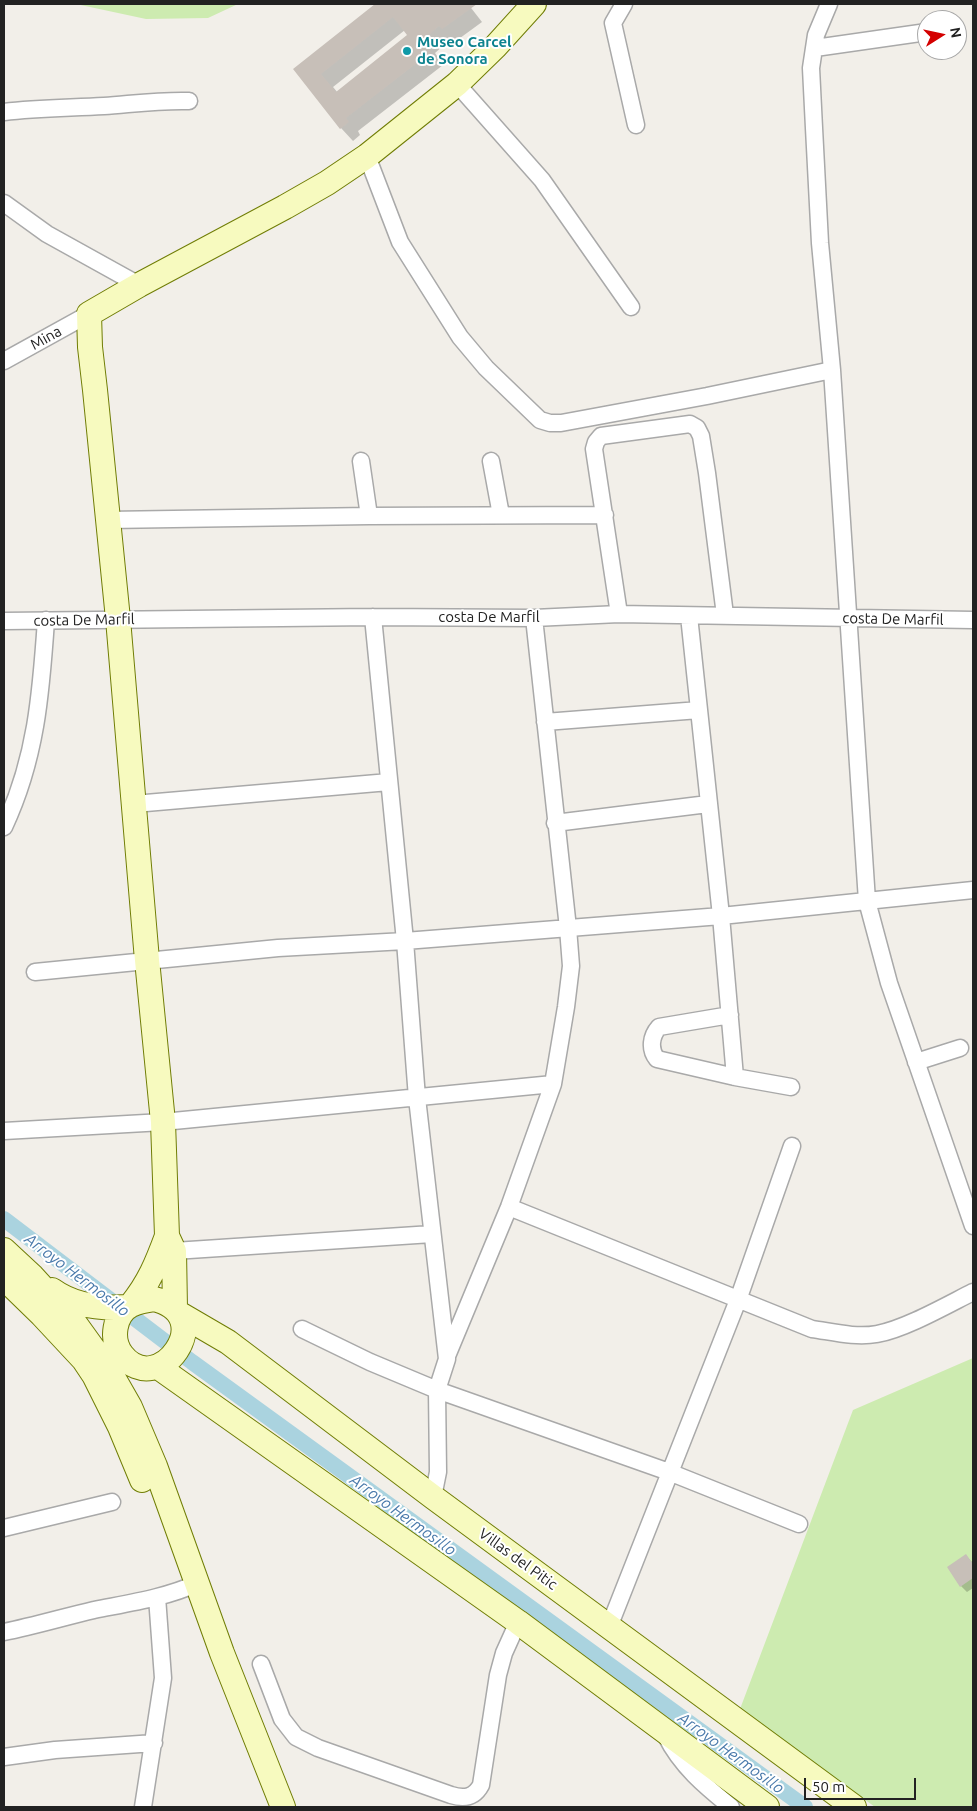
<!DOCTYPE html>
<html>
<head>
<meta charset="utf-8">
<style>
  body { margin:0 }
  #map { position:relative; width:977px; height:1811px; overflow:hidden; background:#f2efe9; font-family:Ubuntu,sans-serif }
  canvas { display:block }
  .frame { position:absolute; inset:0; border:5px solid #222; pointer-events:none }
  .north { position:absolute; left:917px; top:10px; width:50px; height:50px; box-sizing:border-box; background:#fff; border:1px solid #a7a7a7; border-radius:50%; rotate:80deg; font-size:14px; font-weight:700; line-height:20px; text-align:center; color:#222 }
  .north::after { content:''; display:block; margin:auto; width:18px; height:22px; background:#d40000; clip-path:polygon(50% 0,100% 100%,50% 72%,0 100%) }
  .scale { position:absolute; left:804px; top:1778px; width:112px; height:22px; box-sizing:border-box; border:2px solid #222; border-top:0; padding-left:6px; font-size:15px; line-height:18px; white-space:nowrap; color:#222; -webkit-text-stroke:4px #fff; paint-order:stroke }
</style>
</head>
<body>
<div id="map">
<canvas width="977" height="1811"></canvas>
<div class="frame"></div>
<div class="north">N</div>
<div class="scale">50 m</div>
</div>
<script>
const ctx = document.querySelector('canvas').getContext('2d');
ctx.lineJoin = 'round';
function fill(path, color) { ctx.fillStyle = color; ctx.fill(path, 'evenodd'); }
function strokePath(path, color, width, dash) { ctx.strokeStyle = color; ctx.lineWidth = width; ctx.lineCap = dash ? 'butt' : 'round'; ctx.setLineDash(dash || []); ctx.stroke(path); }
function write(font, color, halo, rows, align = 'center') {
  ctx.font = font + ' Ubuntu,sans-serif'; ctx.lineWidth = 4; ctx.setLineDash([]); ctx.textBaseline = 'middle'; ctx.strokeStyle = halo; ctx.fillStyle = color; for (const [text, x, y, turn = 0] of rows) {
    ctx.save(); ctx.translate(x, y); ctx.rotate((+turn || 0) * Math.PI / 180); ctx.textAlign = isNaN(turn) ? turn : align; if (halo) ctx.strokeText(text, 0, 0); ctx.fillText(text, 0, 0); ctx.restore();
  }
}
const grass = new Path2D(`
  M76 4H238L208 18 146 19Z
  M973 1358V1807H875L740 1709 853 1410Z`);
const shadow = new Path2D(`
  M377 4H468L482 22 456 41 452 38 435 53 443 65 358 131 360 135 353 141 341 128 295 70ZM405 30 409 36 338 93 333 87Z
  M966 1556 973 1563V1588L967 1592 961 1586Z`);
const canal = new Path2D(`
  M4 1219 192 1362 805 1807`);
const building = new Path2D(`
  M375 4H477L442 29 439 26 423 40 431 52 346 118 349 122 340 129 293 69ZM393 17 407 35 336 92 321 74Z
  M966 1554 973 1564V1578L960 1587 947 1567Z`);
const street = new Path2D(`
  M624 4 613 23 636 125
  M829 4 816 35 811 68 814 128 820 243 832 370 867 901 889 983 973 1226
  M815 48 927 32
  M457 84 542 180 631 307
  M4 112C37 108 70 108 104 106 132 104 160 100 189 101
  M367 156 400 242 460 337 486 368 540 420 550 423H561L707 396 832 370
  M4 203 47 234 139 285
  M4 361 89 314
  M361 461 369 516
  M491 461 501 515
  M108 520 369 516 605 515
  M619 614 594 449 596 442 601 436 690 424 697 428 701 436 707 473 725 615
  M689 616 721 916 735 1077
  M373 617 405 941 417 1098 447 1359 437 1390 438 1472 433 1497
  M4 621 373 617 534 618 619 614 973 620
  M545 722 699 710
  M134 804 389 782
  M555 823 708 804
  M4 827C36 759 41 694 46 620
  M35 972 278 948 405 941 721 916 973 890
  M730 1015 659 1027C651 1036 649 1049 657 1059L735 1077 791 1087
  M916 1062 960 1048
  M4 1131 163 1122 553 1084
  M509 1207 812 1329C833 1332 856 1338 877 1334 905 1329 947 1305 973 1292
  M174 1251 432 1234
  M302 1329 370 1362 437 1390 669 1472 799 1524
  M447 1356 509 1207 553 1084 566 1007 571 966 568 928 534 618
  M4 1528 112 1502
  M609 1627 738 1300 792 1146
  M4 1632C34 1626 64 1617 94 1610 129 1603 165 1598 198 1583
  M261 1664 282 1719 296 1737 318 1748 451 1795C464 1799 474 1798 481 1785L498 1675 504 1653 518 1622
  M666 1736C681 1766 705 1786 731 1807
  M4 1757 55 1750 154 1743
  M143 1807 163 1678 157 1597`);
const secondary = new Path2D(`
  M4 1250 32 1276 74 1322 110 1372 130 1407 155 1466 222 1653 283 1807
  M4 1278 42 1315 84 1360 94 1375 120 1427 142 1480
  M52 1290C74 1306 101 1309 128 1307
  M154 1299C221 1315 158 1401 122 1355 110 1340 114 1314 131 1305 139 1301 146 1300 154 1299Z
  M131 1305C149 1283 157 1263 167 1236
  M175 1308 174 1251 167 1236 163 1122 147 960 118 619 95 390 90 347 89 314 139 285 285 207 327 183 367 156 457 84 495 47 534 4
  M180 1314 228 1342 433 1497 854 1807
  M158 1367 518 1622 767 1807`);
const markers = [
  [407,51,5,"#0f9aa8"]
];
const cultureNames = [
  ["Museo Carcel",417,42],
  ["de Sonora",417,59]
];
const streetNames = [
  ["Mina",46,338,-29],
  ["costa De Marfil",489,617],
  ["costa De Marfil",893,619,1],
  ["costa De Marfil",84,620,-1],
  ["Villas del Pitic",518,1559,36]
];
const waterNames = [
  ["Arroyo Hermosillo",77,1275,37],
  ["Arroyo Hermosillo",403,1515,36],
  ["Arroyo Hermosillo",731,1753,36]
];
fill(grass, '#cdebb0');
fill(shadow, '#0003');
strokePath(canal, '#aad3df', 16);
fill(building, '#c7bfb8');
strokePath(street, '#a9a9a9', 19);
strokePath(secondary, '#707d05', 26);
strokePath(street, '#fff', 16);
strokePath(secondary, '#f7fabf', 24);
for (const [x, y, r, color] of markers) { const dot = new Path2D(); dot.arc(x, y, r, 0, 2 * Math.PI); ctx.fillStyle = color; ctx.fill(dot); strokePath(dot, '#fff', 2); }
write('bold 15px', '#0d838f', '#fff', cultureNames, 'left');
write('15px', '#222', '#fff', streetNames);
write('italic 16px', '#4a7aab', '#fff', waterNames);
</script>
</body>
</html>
